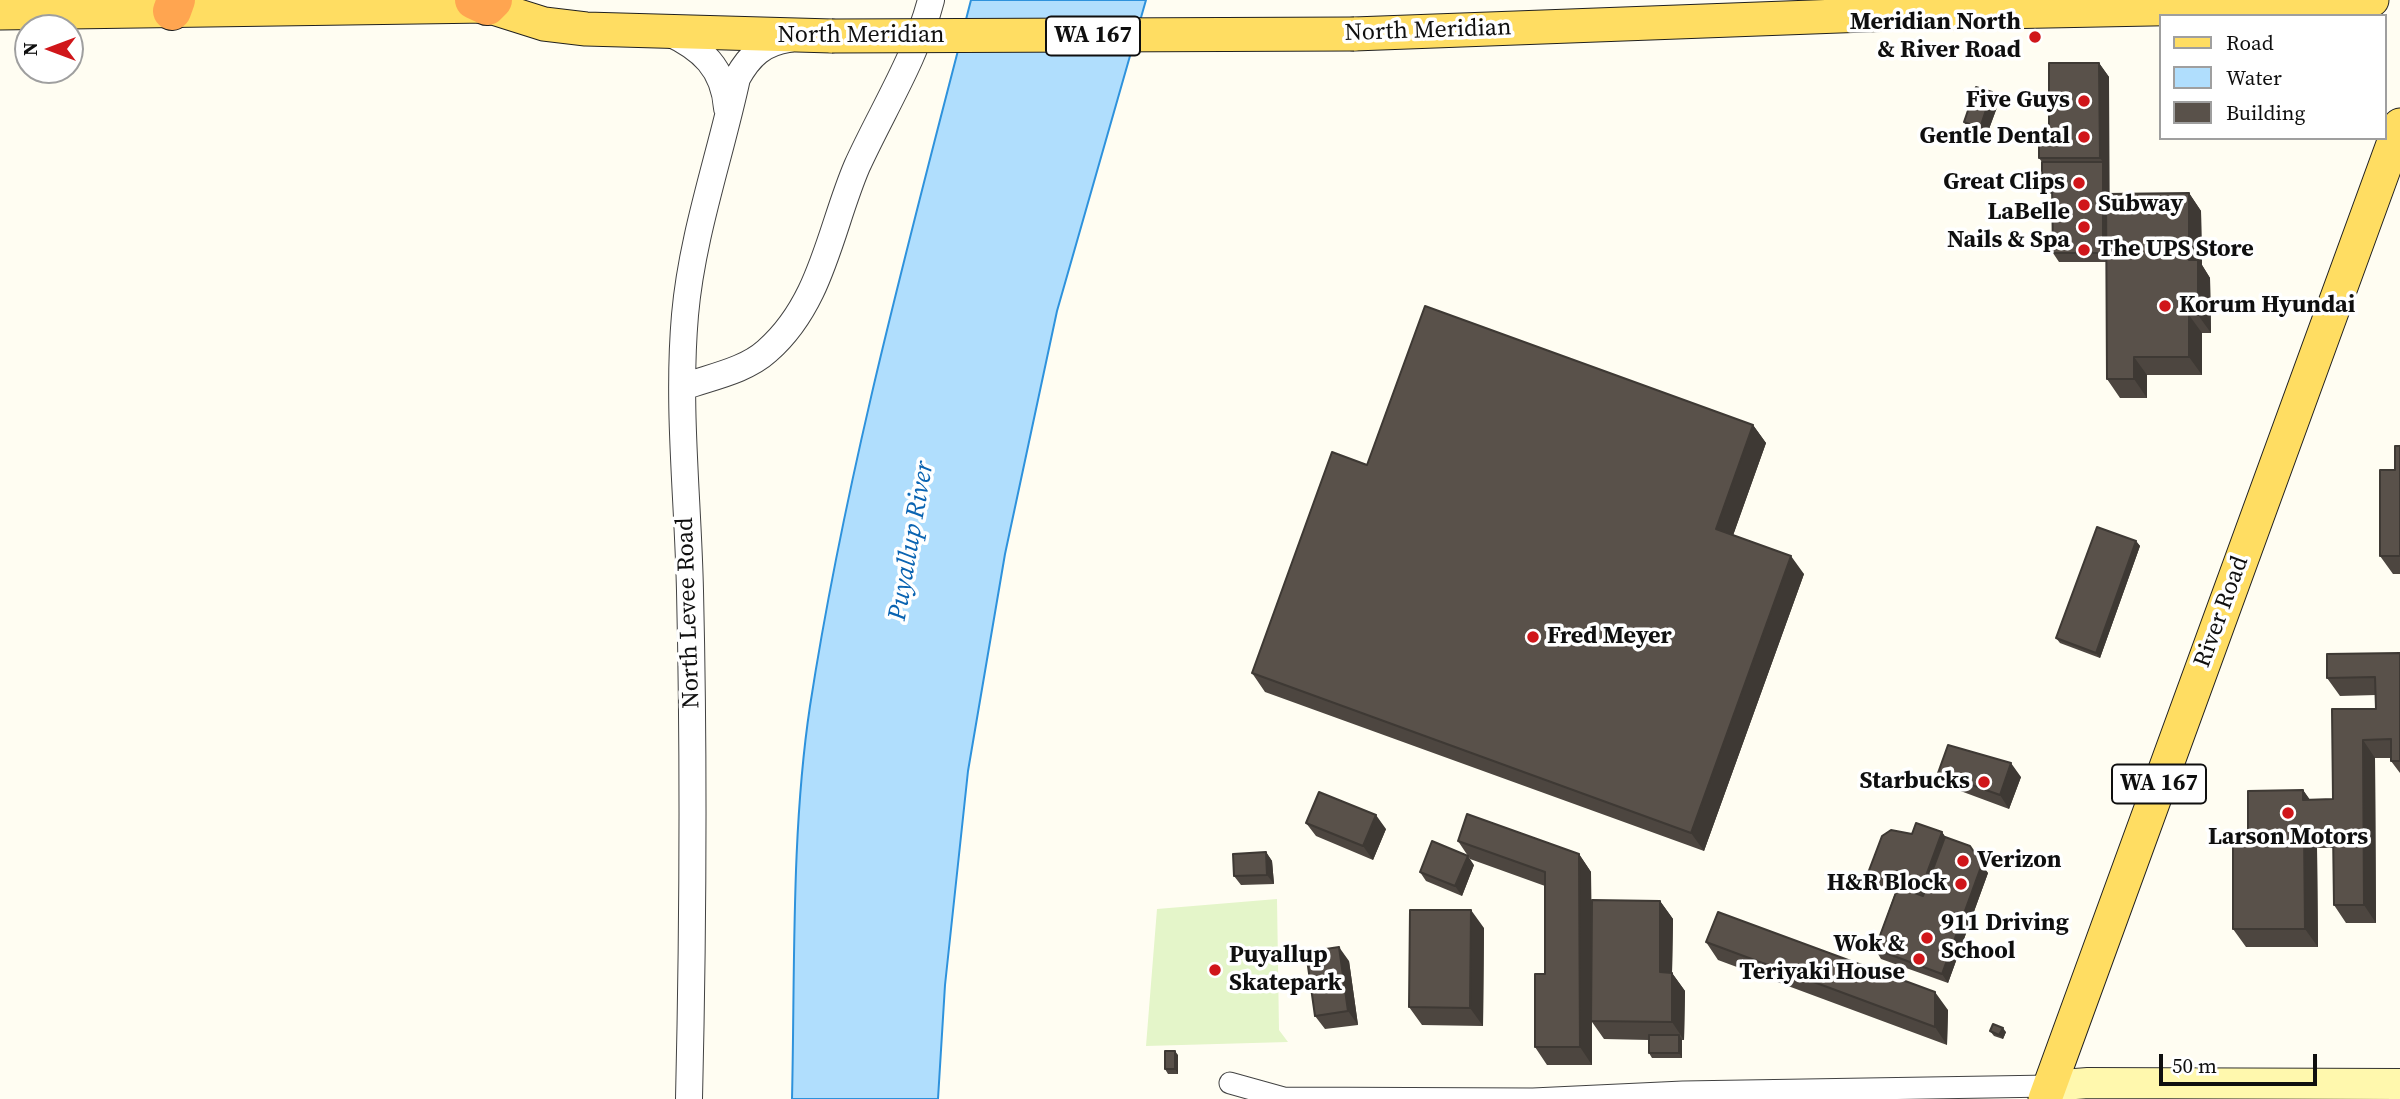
<!DOCTYPE html>
<html>
<head>
<meta charset="utf-8">
<style>
  body { margin:0 }
  #map { position:relative; width:2400px; height:1099px; overflow:hidden; background:#fffdf2; font-family:"Source Serif 4",serif }
  canvas { display:block }
  .legend { position:absolute; left:2159px; top:14px; width:228px; height:126px; box-sizing:border-box; background:#fff; border:2px solid #9f9f9f; margin:0; padding:9px 12px; list-style:none; font-size:21px; color:#0f0f0f }
  .legend li { display:flex; align-items:center; gap:14px; height:35px }
  .legend b { width:35px; border:2px solid #9f9f9f }
  .north { position:absolute; left:14px; top:14px; width:70px; height:70px; box-sizing:border-box; background:#fff; border:2px solid #9f9f9f; border-radius:50%; rotate:270deg; font-size:19px; font-weight:700; line-height:28px; text-align:center; color:#0f0f0f }
  .north::after { content:''; display:block; margin:auto; width:24px; height:32px; background:#d0161a; clip-path:polygon(50% 0,100% 100%,50% 72%,0 100%) }
  .scale { position:absolute; left:2159px; top:1054px; width:158px; height:32px; box-sizing:border-box; border:4px solid #0f0f0f; border-top:0; padding-left:9px; font-size:21px; line-height:24px; white-space:nowrap; color:#0f0f0f; -webkit-text-stroke:5px #fff; paint-order:stroke }
</style>
</head>
<body>
<div id="map">
<canvas width="2400" height="1099"></canvas>
<ul class="legend">
<li><b style="height:9px;background:#ffdd62"></b>Road</li>
<li><b style="height:19px;background:#b0defd"></b>Water</li>
<li><b style="height:19px;background:#59514a"></b>Building</li>
</ul>
<div class="north">N</div>
<div class="scale">50 m</div>
</div>
<script>
const ctx = document.querySelector('canvas').getContext('2d');
ctx.lineJoin = 'round';
function fill(path, color) { ctx.fillStyle = color; ctx.fill(path, 'evenodd'); }
function strokePath(path, color, width, dash) { ctx.strokeStyle = color; ctx.lineWidth = width; ctx.lineCap = dash ? 'butt' : 'round'; ctx.setLineDash(dash || []); ctx.stroke(path); }
function write(font, color, halo, rows, align = 'center') {
  ctx.font = font + ' "Source Serif 4",serif'; ctx.lineWidth = 7; ctx.setLineDash([]); ctx.textBaseline = 'middle'; ctx.strokeStyle = halo; ctx.fillStyle = color; for (const [text, x, y, turn = 0] of rows) {
    ctx.save(); ctx.translate(x, y); ctx.rotate((+turn || 0) * Math.PI / 180); ctx.textAlign = isNaN(turn) ? turn : align; if (halo) ctx.strokeText(text, 0, 0); ctx.fillText(text, 0, 0); ctx.restore();
  }
}
const pitch = new Path2D(`
  M1277 899 1279 1030 1288 1042 1146 1046 1157 909Z`);
const water = new Path2D(`
  M971 0H1146L1057 311 1005 554 968 771 945 985 938 1099H792C795 971 791 832 810 706 847 467 911 234 971 0Z`);
const minor = new Path2D(`
  M1230 1083 1284 1098 1533 1099 1683 1092 2050 1086`);
const tertiary = new Path2D(`
  M667 32C702 48 724 68 727 108
  M683 387C710 377 745 371 767 351 822 303 830 229 857 166 882 111 916 58 931 0
  M689 1099C693 929 694 760 690 591 688 499 677 407 685 315 692 235 720 157 737 78 750 55 763 43 789 39`);
const secondary = new Path2D(`
  M2050 1086 2088 1083 2400 1084`);
const primary = new Path2D(`
  M487 6 544 24 586 29 832 36
  M0 13 487 6 502 2
  M1354 34 1893 14 2255 7 2372 0
  M2045 1099 2400 125`);
const motorway = new Path2D(`
  M474 0 487 6 493 0
  M172 11 176 0`);
const primaryBridge = new Path2D(`
  M832 36 1354 34`);
const wall = new Path2D(`
  M2099 63 2109 77V194L2189 193 2201 211 2202 265 2210 278 2211 333H2202V375H2147V398H2120L2107 379V262H2059L2053 253V194H2049L2042 185V162L2039 158 2049 135Z
  M1999 102 1986 137 1970 131 1964 122Z
  M1753 425 1766 443 1733 535 1804 574 1704 851 1265 692 1252 673 1367 465Z
  M2400 446V574H2393L2380 556Z
  M2136 541 2140 546 2100 658 2060 643 2056 638Z
  M2400 653V773L2391 761V758H2375L2376 923H2346L2334 905 2333 848H2317L2318 947H2246L2233 929 2248 834 2303 790 2309 799H2333L2376 709V695L2340 696 2327 678Z
  M1938 773 2021 777 2009 809 1947 786Z
  M1306 823 1386 829 1373 860 1316 836Z
  M1942 832 1945 837 1988 873 1948 983 1881 959 1875 949 1895 893 1878 886 1868 873 1912 834Z
  M1458 841 1579 854 1591 872 1592 960 1660 901 1673 919 1672 973 1685 991 1684 1040H1682V1058H1652L1649 1053V1040L1604 1039 1592 1022V1065H1547L1535 1047 1545 974V886L1470 859Z
  M1266 852 1272 861 1274 884 1241 885 1234 876Z
  M1474 865 1462 896 1426 881 1420 872Z
  M1484 928 1483 1026 1422 1025 1409 1007Z
  M1706 942 1948 1010 1947 1045 1718 960Z
  M1349 961 1358 1025 1325 1029 1315 1016Z
  M1990 1031 2006 1032 2003 1039 1994 1036Z
  M1178 1055V1074H1168L1165 1069Z`);
const shadedWall = new Path2D(`
  M2099 63 2109 77 2110 262 2103 253V162L2100 158Z
  M1992 92 1999 102 1986 137 1980 128Z
  M2189 193 2201 211 2202 265 2210 278 2211 333 2198 315 2189 260Z
  M2189 315 2202 333V375L2189 357Z
  M2134 357 2147 375V398L2134 379Z
  M1753 425 1766 443 1729 547 1716 529Z
  M2136 541 2140 546 2100 658 2096 653Z
  M1791 556 1804 574 1704 851 1691 833Z
  M2363 740 2375 758 2376 923 2364 905Z
  M2011 763 2021 777 2009 809 2000 795Z
  M2303 790 2316 808 2303 800Z
  M1376 815 1386 829 1373 860 1363 846Z
  M2304 830 2317 848 2318 947 2305 929Z
  M1942 832 1952 846 1930 906 1920 892Z
  M1970 846 1988 873 1948 983 1942 974Z
  M1266 852 1272 861 1274 884 1267 875Z
  M1579 854 1591 872 1592 1065 1580 1047Z
  M1468 856 1474 865 1462 896 1455 886Z
  M1660 901 1673 919 1672 973 1685 991 1684 1040 1672 1022 1660 972Z
  M1471 910 1484 928 1483 1026 1470 1008Z
  M1339 947 1349 961 1358 1025 1348 1011Z
  M1935 992 1948 1010 1947 1045 1935 1027Z
  M2003 1028 2006 1032 2003 1039 1999 1035Z
  M1679 1035 1682 1040V1058L1679 1053Z
  M1175 1051 1178 1055V1074L1175 1069Z`);
const building = new Path2D(`
  M2049 63H2099L2100 158H2039V135H2049Z
  M1976 87 1992 92 1980 128 1964 122Z
  M2042 162H2103V253H2053L2052 185H2042Z
  M2189 193V260H2198V315H2189V357H2134V379H2107L2106 194Z
  M1425 306 1753 425 1716 529 1791 556 1691 833 1252 673 1332 452 1367 465Z
  M2395 446H2400V556H2380V470H2395Z
  M2097 527 2136 541 2096 653 2056 638Z
  M2400 653V761H2391V739L2363 740 2364 905H2334L2333 830H2304L2305 929H2233V834H2248V791L2303 790V800L2333 799 2332 709H2376L2375 677 2327 678V654Z
  M1948 745 2011 763 2000 795 1938 773Z
  M1319 792 1376 815 1363 846 1306 823Z
  M1467 814 1579 854 1580 1047H1535V974H1545V872L1458 841Z
  M1916 823 1942 832 1920 892 1868 873 1882 836 1891 830 1912 834Z
  M1945 837 1970 846 1982 864 1942 974 1875 949 1898 887 1923 896Z
  M1432 841 1468 856 1455 886 1420 872Z
  M1266 852 1267 875 1234 876 1233 854Z
  M1592 900 1660 901V972L1672 973V1022L1591 1021Z
  M1410 910H1471L1470 1008 1409 1007Z
  M1718 912 1935 992V1027L1706 942Z
  M1339 947 1348 1011 1315 1016 1306 952Z
  M1993 1024 2003 1028 1999 1035 1990 1031Z
  M1649 1035H1679V1053H1649Z
  M1165 1051H1175V1069H1165Z`);
const markers = [
  [2035,37,7,"#d0161a"],
  [2084,101,7,"#d0161a"],
  [2084,137,7,"#d0161a"],
  [2079,183,7,"#d0161a"],
  [2084,205,7,"#d0161a"],
  [2084,227,7,"#d0161a"],
  [2084,250,7,"#d0161a"],
  [2165,306,7,"#d0161a"],
  [1533,637,7,"#d0161a"],
  [1984,782,7,"#d0161a"],
  [2288,813,7,"#d0161a"],
  [1963,861,7,"#d0161a"],
  [1961,884,7,"#d0161a"],
  [1927,938,7,"#d0161a"],
  [1919,959,7,"#d0161a"],
  [1215,970,7,"#d0161a"]
];
const shields = [
  [1093,36,94],
  [2159,784,94]
];
const shieldNames = [
  ["WA 167",1093,36],
  ["WA 167",2159,784]
];
const poiNames = [
  ["Meridian North",2021,23],
  ["& River Road",2021,51],
  ["Five Guys",2070,101],
  ["Gentle Dental",2070,137],
  ["Great Clips",2065,183],
  ["Subway",2098,205,"left"],
  ["LaBelle",2070,213],
  ["Nails & Spa",2070,241],
  ["The UPS Store",2098,250,"left"],
  ["Korum Hyundai",2179,306,"left"],
  ["Fred Meyer",1547,637,"left"],
  ["Starbucks",1970,782],
  ["Larson Motors",2288,838,"center"],
  ["Verizon",1977,861,"left"],
  ["H&R Block",1947,884],
  ["911 Driving",1941,924,"left"],
  ["School",1941,952,"left"],
  ["Wok &",1905,945],
  ["Teriyaki House",1905,973],
  ["Puyallup",1229,956,"left"],
  ["Skatepark",1229,984,"left"]
];
const streetNames = [
  ["North Meridian",1428,31,-2],
  ["North Meridian",861,36],
  ["River Road",2222,612,-70],
  ["North Levee Road",689,613,-92]
];
const waterNames = [
  ["Puyallup River",912,541,-80]
];
fill(pitch, '#e4f5c9');
fill(water, '#b0defd');
strokePath(water, '#2e92dc', 2);
strokePath(minor, '#424242', 23);
strokePath(tertiary, '#424242', 28);
strokePath(secondary, '#313131', 32);
strokePath(primary, '#202020', 35);
strokePath(motorway, '#202020', 40);
strokePath(minor, '#fff', 21);
strokePath(tertiary, '#fff', 26);
strokePath(secondary, '#fff8ad', 30);
strokePath(primary, '#ffdd62', 33);
strokePath(motorway, '#ffa550', 38);
strokePath(primaryBridge, '#202020', 35, []);
strokePath(primaryBridge, '#ffdd62', 33);
fill(wall, '#4d4640');
fill(shadedWall, '#3e3934');
fill(building, '#59514a');
strokePath(building, '#3e3934', 2);
for (const [x, y, r, color] of markers) { const dot = new Path2D(); dot.arc(x, y, r, 0, 2 * Math.PI); ctx.fillStyle = color; ctx.fill(dot); strokePath(dot, '#fff', 2.5); }
for (const [x, y, w] of shields) { const box = new Path2D(); box.roundRect(x - w / 2, y - 19.5, w, 39, 5); ctx.fillStyle = '#fff'; ctx.fill(box); strokePath(box, '#0f0f0f', 2); }
write('bold 23px', '#0f0f0f', null, shieldNames);
write('bold 24px', '#0f0f0f', '#fff', poiNames, 'right');
write('24px', '#0f0f0f', '#fff', streetNames);
write('italic 26px', '#0963b1', '#fff', waterNames);
</script>
</body>
</html>
